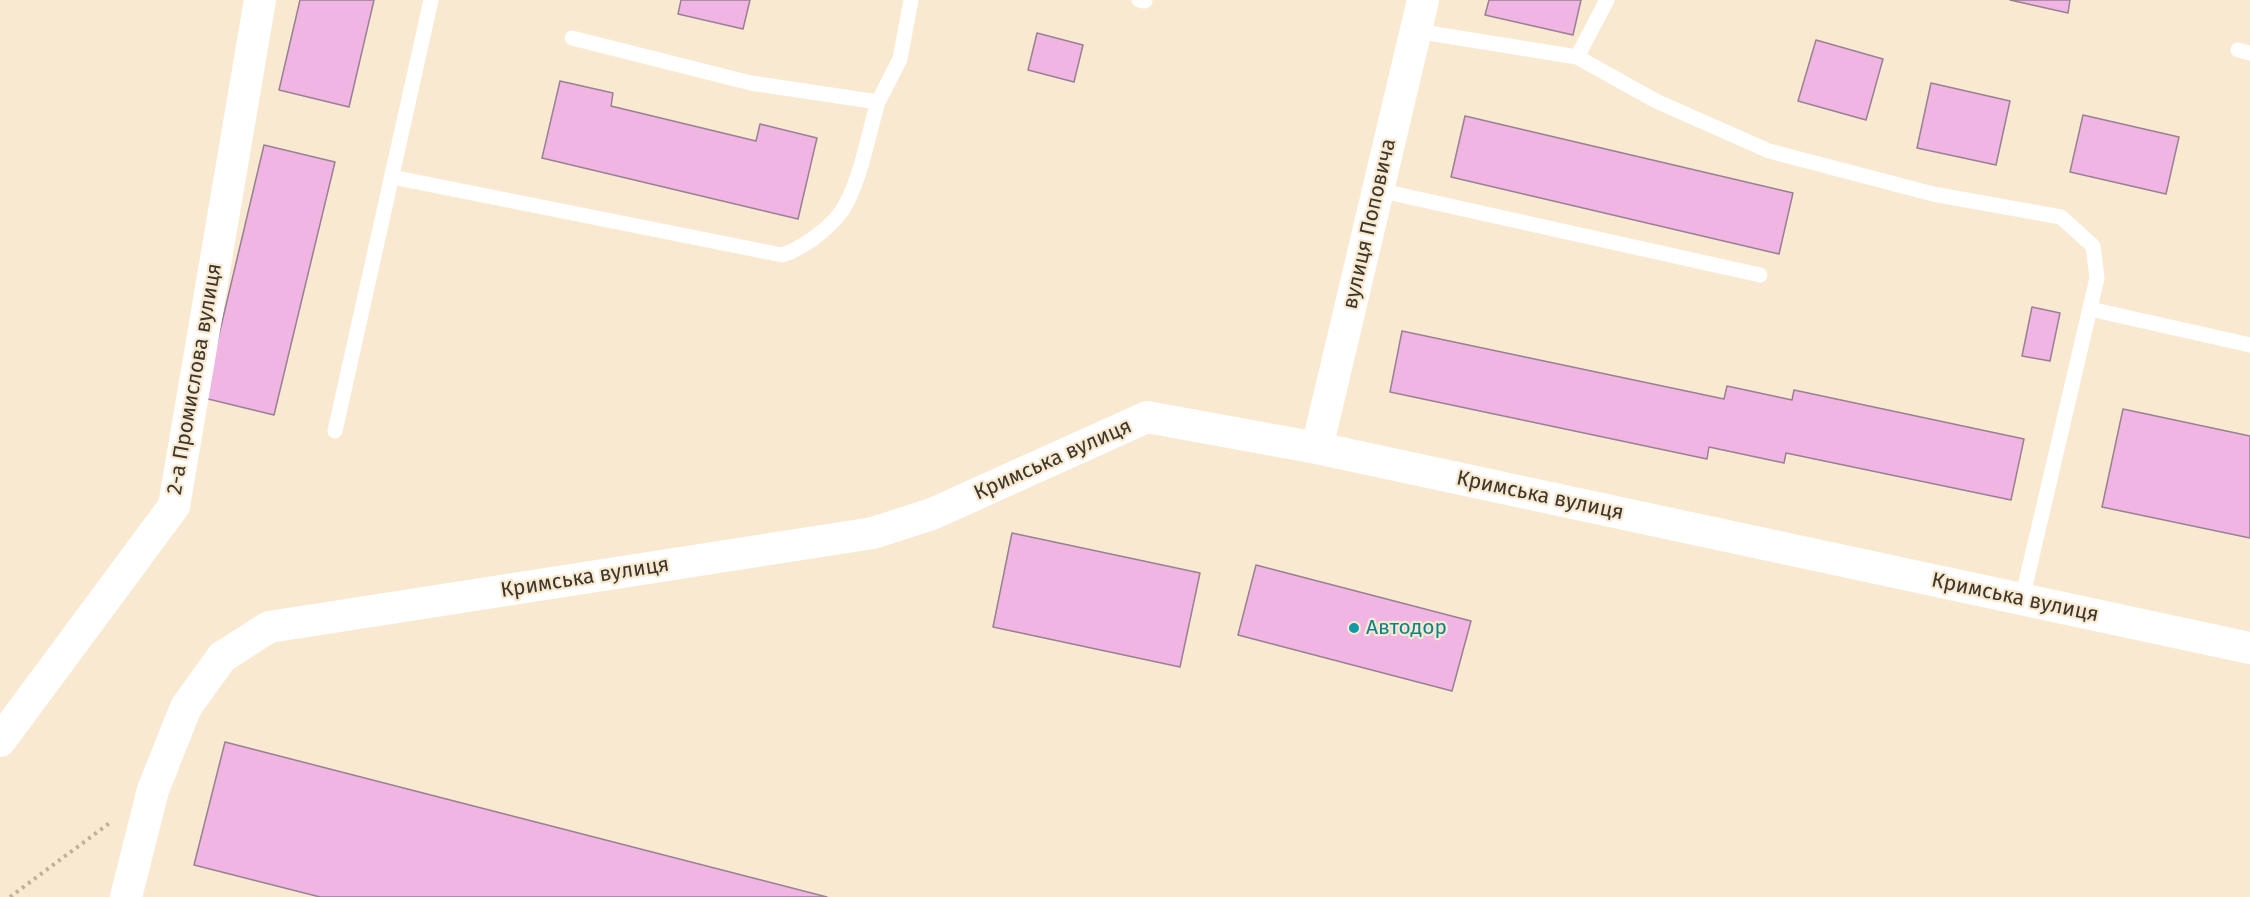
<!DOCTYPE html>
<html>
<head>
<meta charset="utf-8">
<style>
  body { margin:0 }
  canvas { display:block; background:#f9e9d0 }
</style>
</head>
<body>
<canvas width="2250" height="897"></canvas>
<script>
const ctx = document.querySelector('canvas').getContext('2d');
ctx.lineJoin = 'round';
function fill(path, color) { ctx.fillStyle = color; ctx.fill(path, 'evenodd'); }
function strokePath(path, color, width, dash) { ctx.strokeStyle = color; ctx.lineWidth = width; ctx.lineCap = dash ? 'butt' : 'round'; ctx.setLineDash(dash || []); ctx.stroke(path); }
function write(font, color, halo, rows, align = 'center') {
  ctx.font = font + ' "Fira Sans",sans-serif'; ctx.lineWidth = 4.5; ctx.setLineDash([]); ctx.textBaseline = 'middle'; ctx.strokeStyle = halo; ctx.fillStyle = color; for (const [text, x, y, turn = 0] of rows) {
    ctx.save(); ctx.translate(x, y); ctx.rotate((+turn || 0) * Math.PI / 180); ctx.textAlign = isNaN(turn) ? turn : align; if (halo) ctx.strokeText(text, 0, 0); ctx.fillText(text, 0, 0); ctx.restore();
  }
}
const building = new Path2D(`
  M300 0H374L349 107 279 90Z
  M681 0H750L743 29 678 14Z
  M1489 0H1581L1573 35 1485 15Z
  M2010 0H2070L2068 13Z
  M1037 33 1083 45 1074 82 1028 70Z
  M1816 40 1883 59 1866 120 1798 101Z
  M560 81 613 93 611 106 756 141 760 124 817 138 798 219 542 158Z
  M1931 83 2010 101 1996 165 1917 148Z
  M2083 115 2179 137 2166 194 2070 172Z
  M1465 116 1793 193 1779 254 1451 177Z
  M264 145 335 162 274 415 204 398Z
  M2032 307 2060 313 2050 361 2022 356Z
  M1402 331 1724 399 1727 386 1792 400 1794 390 2024 439 2011 500 1786 453 1784 463 1709 447 1707 459 1390 392Z
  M2123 409 2250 436V538L2102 507Z
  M1012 533 1200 573 1180 667 993 627Z
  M1256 565 1471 621 1452 691 1238 635Z
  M225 742 827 897H320L194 865Z`);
const path = new Path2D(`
  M10 897 111 822`);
const service = new Path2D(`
  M1139 0 1145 1
  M1416 31 1577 57 1656 101 1769 151 1933 194 2061 217 2093 246 2097 278 2022 599
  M572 38 751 83 878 102 900 59 911 0
  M2238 50 2250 53
  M1577 57 1607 0
  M392 177 782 255C803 249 836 224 846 204 862 174 868 135 878 102
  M1378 190 1760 275
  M2090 309 2250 345
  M335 431 431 0`);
const minor = new Path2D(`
  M1317 448 1423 0
  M0 741 174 506 260 0
  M126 897 153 790 186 707 222 657 269 627 873 533 932 514 1147 417 1317 448 2250 648`);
const markers = [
  [1354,628,6,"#0f9aa8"]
];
const streetNames = [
  ["вулиця Поповича",1370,224,-77],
  ["2-а Промислова вулиця",195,379,-80],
  ["Кримська вулиця",1053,460,-24],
  ["Кримська вулиця",1540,496,12],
  ["Кримська вулиця",585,578,-9],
  ["Кримська вулиця",2015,598,12]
];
const cultureNames = [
  ["Автодор",1366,628]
];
fill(building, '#f1b5e4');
strokePath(building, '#988193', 1.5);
strokePath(path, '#bdb09c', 4, [3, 4.5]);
strokePath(service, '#fff', 15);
strokePath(minor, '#fff', 32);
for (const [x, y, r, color] of markers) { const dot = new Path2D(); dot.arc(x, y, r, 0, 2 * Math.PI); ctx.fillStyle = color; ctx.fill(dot); strokePath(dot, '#f9e9d0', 2); }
write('21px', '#3c362c', '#f9e9d0', streetNames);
write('21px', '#0d838f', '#f9e9d0', cultureNames, 'left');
</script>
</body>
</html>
